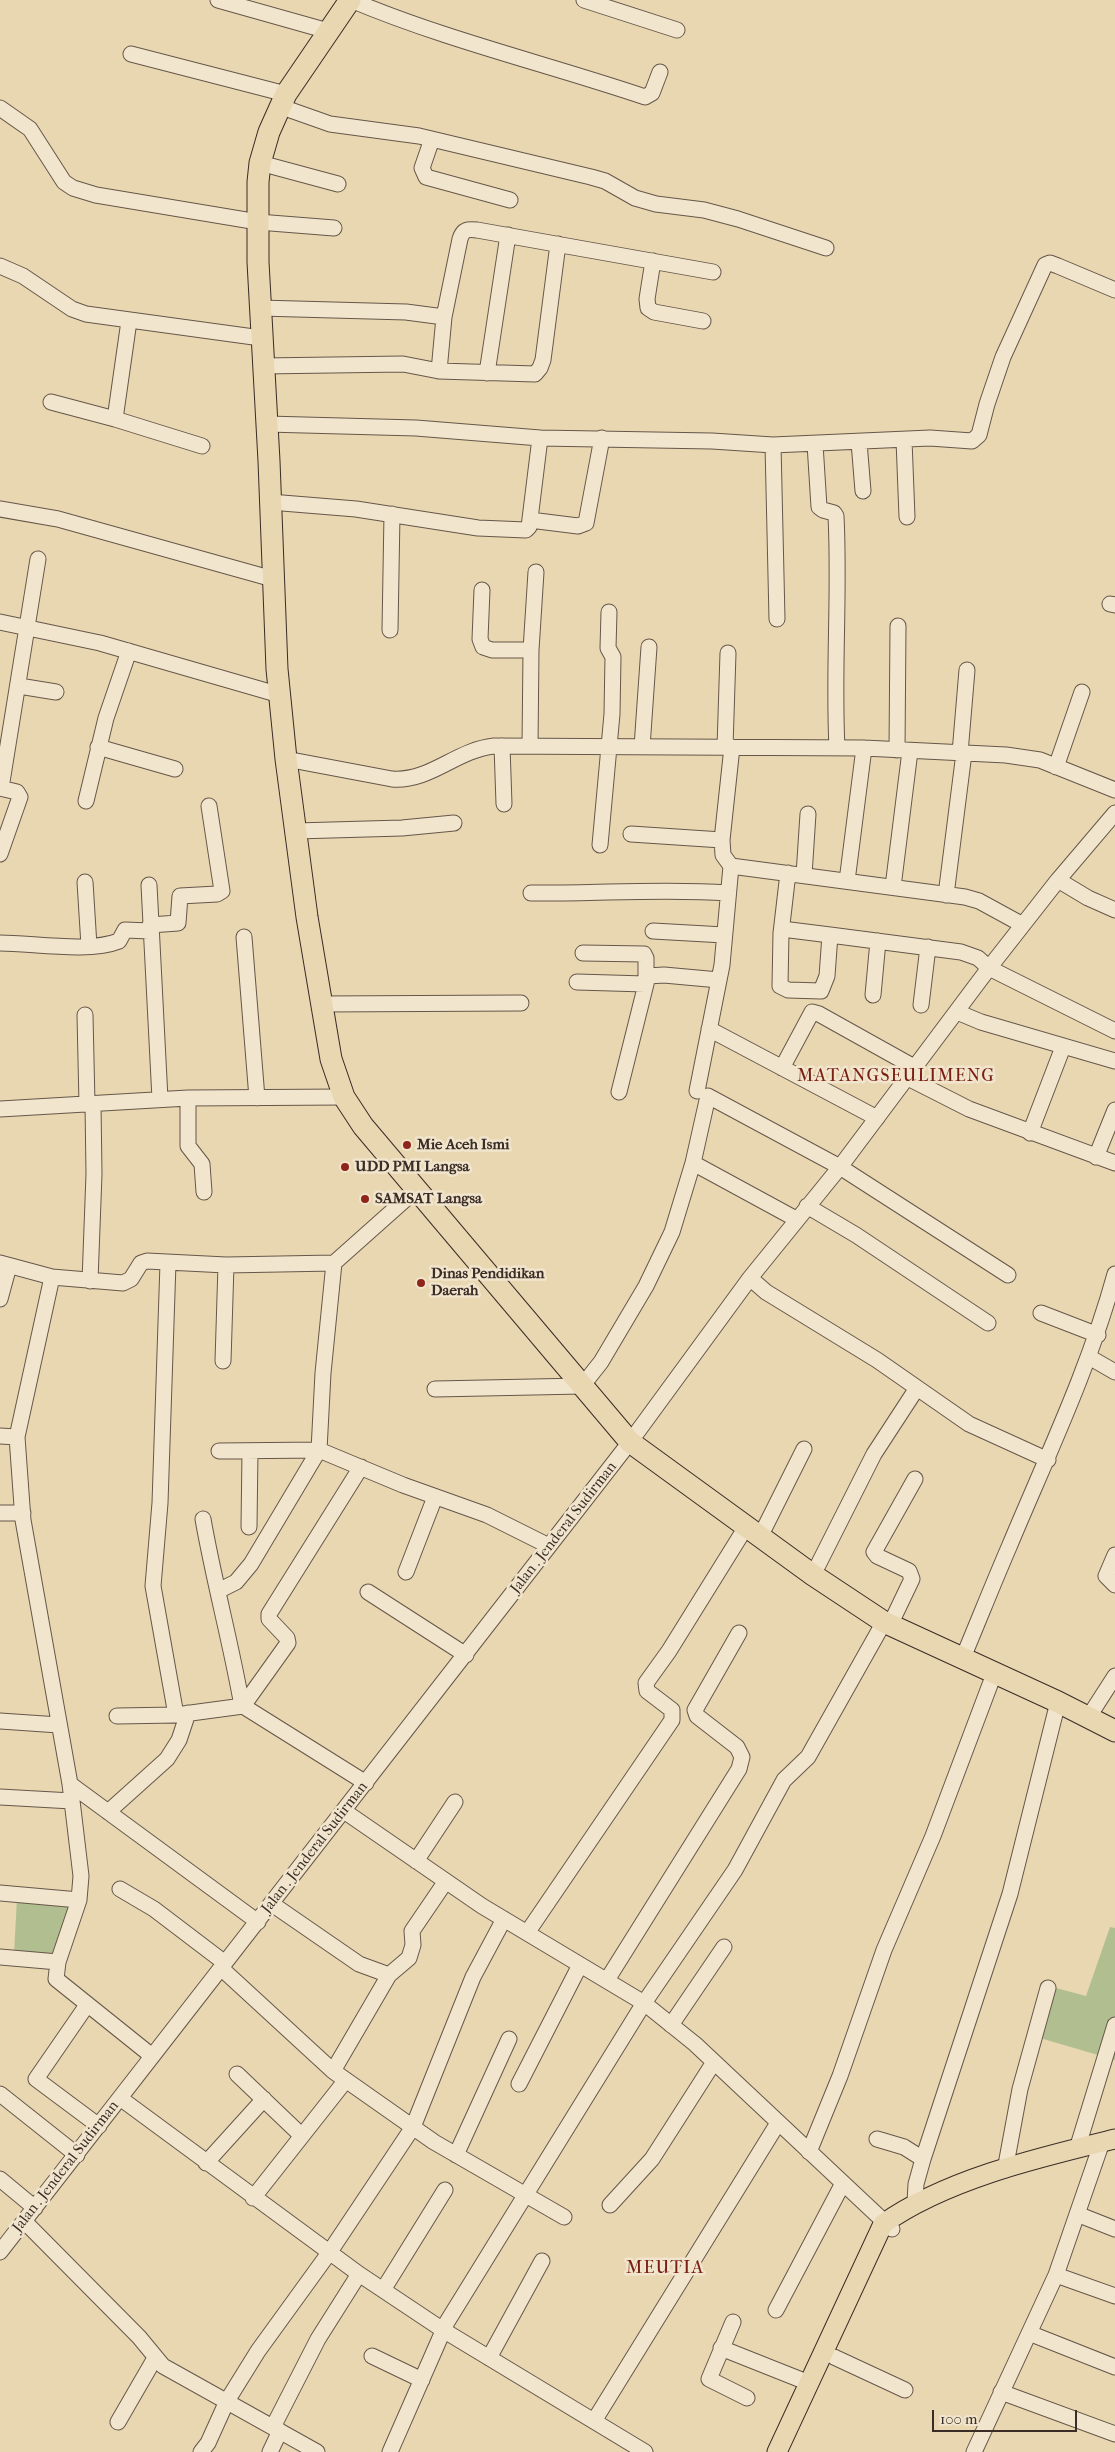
<!DOCTYPE html>
<html>
<head>
<meta charset="utf-8">
<style>
  body { margin:0 }
  #map { position:relative; width:1115px; height:2452px; overflow:hidden; background:#e9d7b2; font-family:"IM FELL French Canon",serif }
  canvas { display:block }
  .scale { position:absolute; left:932px; top:2410px; width:145px; height:22px; box-sizing:border-box; border:2px solid #3a2c26; border-top:0; padding-left:6px; font-size:15px; line-height:18px; white-space:nowrap; color:#3a2c26; -webkit-text-stroke:4px #f1e5cd; paint-order:stroke }
</style>
</head>
<body>
<div id="map">
<canvas width="1115" height="2452"></canvas>
<div class="scale">100 m</div>
</div>
<script>
const ctx = document.querySelector('canvas').getContext('2d');
ctx.lineJoin = 'round';
function fill(path, color) { ctx.fillStyle = color; ctx.fill(path, 'evenodd'); }
function strokePath(path, color, width, dash) { ctx.strokeStyle = color; ctx.lineWidth = width; ctx.lineCap = dash ? 'butt' : 'round'; ctx.setLineDash(dash || []); ctx.stroke(path); }
function write(font, color, halo, rows, align = 'center') {
  ctx.font = font + ' "IM FELL French Canon",serif'; ctx.lineWidth = 5; ctx.setLineDash([]); ctx.textBaseline = 'middle'; ctx.strokeStyle = halo; ctx.fillStyle = color; for (const [text, x, y, turn = 0] of rows) {
    ctx.save(); ctx.translate(x, y); ctx.rotate((+turn || 0) * Math.PI / 180); ctx.textAlign = isNaN(turn) ? turn : align; if (halo) ctx.strokeText(text, 0, 0); ctx.fillText(text, 0, 0); ctx.restore();
  }
}
const green = new Path2D(`
  M17 1898 71 1903 55 1959 14 1954Z
  M1110 1927 1115 1928V2060L1040 2038 1056 1988 1086 1996Z`);
const minor = new Path2D(`
  M218 0 328 31
  M351 0C446 40 547 64 645 97L652 93 660 72
  M584 0 677 30
  M131 54 286 94
  M279 106 330 124 419 136 591 177 605 181 635 198 656 204 704 210 738 219 826 248
  M0 108 30 129 64 182 73 188 96 195 258 222 334 228
  M432 139 422 168 426 177 510 200
  M260 163 338 184
  M653 261 647 299 648 308 654 312 703 321
  M0 266 23 276 72 309 86 314 261 338
  M260 308 406 312 444 317
  M129 321 115 419 202 446
  M262 366 403 364 439 371 535 374 540 368 543 360 558 244
  M439 371 444 317 460 239C463 229 468 229 477 230L713 272
  M487 373 508 235
  M51 402 115 419
  M267 424 416 428 540 438 712 441 773 445 930 438 972 441 979 435 987 404 1003 357 1045 265 1050 263 1058 266 1115 290
  M904 440 907 517
  M859 442 863 491
  M815 444 819 507 823 510 834 513 836 516C840 594 833 671 837 748
  M773 445 777 619
  M270 502 356 509 478 528 526 530 529 527 540 438
  M0 509 58 519 273 579
  M530 520 578 526 586 523 602 438
  M482 590 480 639 483 647 492 650H531
  M1110 604 1115 605
  M0 622 100 643 280 695
  M390 630 392 514
  M19 686 56 692
  M502 746 504 804
  M530 746 531 650 536 572
  M98 747 175 769
  M642 747 649 647
  M725 747 728 653
  M897 750 898 626
  M960 753 967 670
  M286 759 392 779C430 782 456 750 494 746L864 748 1006 755 1040 760 1115 790
  M1056 767 1082 692
  M0 788 17 792 20 797 0 854
  M1 788 38 559
  M86 801 106 718 129 651
  M296 831 402 828 454 823
  M631 834 722 840
  M600 845 612 714 613 657 608 648 609 612
  M731 866 965 897 979 901 1023 925
  M804 875 808 814
  M1058 880 1088 898 1115 910
  M847 881 864 748
  M85 882 89 946
  M149 885 160 1099
  M893 887 910 751
  M531 893C597 894 663 888 728 893
  M946 895 964 753
  M150 925 178 923 180 896 217 894 222 891 209 806
  M782 929 830 935 827 976 821 991 788 990 780 986 781 933 788 873
  M653 931 724 935
  M830 935 961 952 978 958 989 968 1115 1031
  M244 937 257 1098
  M0 943C33 943 89 953 119 941L125 930 150 931
  M583 953 644 954 646 958V978
  M577 982 645 984
  M873 995 878 941
  M321 1004 521 1003
  M921 1005 928 947
  M957 1012 981 1022 1115 1061
  M85 1015 87 1104
  M709 1029 877 1118
  M782 1068 812 1012 819 1014 914 1067
  M906 1077 969 1109 1115 1163
  M697 1091 722 965 731 866 723 855 722 840 732 747
  M619 1092 648 976 664 975 719 980
  M188 1098V1146L202 1164 204 1192
  M0 1109 188 1098 344 1097
  M1030 1133 1063 1047
  M1096 1157 1115 1110
  M693 1163 796 1219
  M807 1206 856 1235 988 1323
  M0 1263 52 1277 123 1283 131 1279 141 1263 147 1261 226 1265 334 1263 416 1190
  M168 1263 160 1503 153 1586 176 1715
  M52 1277 17 1437 23 1520 70 1784 81 1876 79 1900 58 1962 56 1979 152 2056
  M750 1278 766 1292 877 1360 969 1424 1048 1460
  M90 1281 94 1174 93 1104
  M0 1299 9 1266
  M1041 1313 1098 1335
  M1089 1357 1115 1372
  M223 1361 226 1265
  M435 1389 582 1386 601 1362 646 1286 672 1232 693 1163 708 1096 840 1167 1008 1275
  M0 1436 17 1437
  M219 1451 319 1450 403 1485 487 1515 549 1546
  M0 1513H23
  M203 1519C214 1582 231 1643 242 1706
  M249 1527 250 1451
  M760 1537 804 1449
  M1115 1555 1106 1576 1115 1585
  M406 1572 435 1497
  M813 1575 874 1454 917 1388
  M218 1591 236 1582 251 1564 319 1450 323 1373 334 1263
  M368 1592 466 1655
  M890 1625 912 1579 909 1571 877 1556 874 1552 915 1479
  M962 1660C978 1622 993 1584 1009 1547 1047 1456 1089 1369 1115 1274
  M243 1706 288 1643 287 1638 269 1619V1614L361 1467
  M117 1716 176 1715 243 1706 366 1783
  M1088 1718 1115 1676
  M0 1721 59 1725
  M70 1784 258 1922
  M0 1797 72 1801
  M344 1811 482 1906 644 2003 695 2044 892 2229
  M108 1812 167 1759 179 1740 188 1713
  M416 1861 455 1802
  M120 1889 154 1909 225 1963
  M0 1893 79 1900
  M272 1904 359 1964 389 1975
  M527 1933 672 1720V1710L647 1691 646 1683 669 1651 746 1527
  M0 1957 58 1962
  M221 1968 333 2071 434 2142 564 2217
  M607 1980 739 1769 742 1757 737 1747 697 1716 695 1710 739 1633
  M87 2005 36 2079 99 2126
  M671 2025 724 1947
  M333 2071 389 1975 409 1958 413 1945 412 1931 446 1881
  M237 2074 302 2136
  M519 2084 580 1965
  M0 2094 77 2155
  M120 2098 359 2274 443 2330 645 2452
  M877 2139 904 2147 923 2159
  M1077 2149 1115 2025
  M809 2152 840 2076 884 1950 933 1836 994 1674
  M456 2155 509 2039
  M206 2163 264 2099
  M1005 2170 1020 2089 1048 1988
  M0 2179 35 2208
  M253 2198 346 2080
  M915 2203 916 2184 923 2159 1010 1894 1058 1702
  M610 2205 652 2159 714 2062
  M1077 2214 1115 2229
  M24 2221 139 2337 163 2366 317 2452
  M0 2252 630 1442 750 1278 840 1167 989 968 1058 880 1115 813
  M1056 2275 1115 2296
  M383 2290 445 2190
  M776 2310 842 2185
  M733 2322 709 2379 747 2398
  M1029 2333 1115 2367
  M721 2348 809 2383
  M372 2356 422 2380
  M834 2357 905 2390
  M489 2358 542 2261
  M1001 2392 1115 2434
  M594 2421 778 2123
  M118 2422 155 2358
  M273 2427 318 2339 359 2274
  M201 2452 208 2443 227 2401 258 2351 329 2253 413 2127 473 1977 504 1919
  M270 2452 280 2431
  M390 2452 447 2322 644 2003 735 1870 784 1780 808 1757 884 1622
  M974 2452 1056 2275 1102 2142`);
const major = new Path2D(`
  M777 2452 883 2224C946 2179 1041 2157 1115 2139`);
const highway = new Path2D(`
  M350 0 286 94 269 132 260 163 258 182V262L269 461 277 669 286 759 307 917 331 1059 344 1097 363 1126 630 1442 813 1575 884 1622 1058 1702 1115 1731`);
const markers = [
  [407,1145,5,"#8f2418"],
  [345,1167,5,"#8f2418"],
  [365,1199,5,"#8f2418"],
  [421,1283,5,"#8f2418"]
];
const poiNames = [
  ["Mie Aceh Ismi",417,1145],
  ["UDD PMI Langsa",355,1167],
  ["SAMSAT Langsa",375,1199],
  ["Dinas Pendidikan",431,1274],
  ["Daerah",431,1291]
];
const streetNames = [
  ["Jalan . Jenderal Sudirman",564,1528,-52],
  ["Jalan . Jenderal Sudirman",315,1848,-52],
  ["Jalan . Jenderal Sudirman",66,2167,-52]
];
const quarterNames = [
  ["MATANGSEULIMENG",896,1077],
  ["MEUTIA",665,2269]
];
fill(green, '#b1bf90');
strokePath(minor, '#665749', 17);
strokePath(major, '#3a2c26', 21);
strokePath(highway, '#3a2c26', 23);
strokePath(minor, '#f1e5cd', 15);
strokePath(major, '#e9d7b2', 19);
strokePath(highway, '#e9d7b2', 21);
for (const [x, y, r, color] of markers) { const dot = new Path2D(); dot.arc(x, y, r, 0, 2 * Math.PI); ctx.fillStyle = color; ctx.fill(dot); strokePath(dot, '#f1e5cd', 2); }
write('bold 15px', '#3a2c26', '#f1e5cd', poiNames, 'left');
write('15px', '#3a2c26', '#f1e5cd', streetNames);
ctx.letterSpacing = '1px';
write('18px', '#7a1f14', '#f1e5cd', quarterNames);
ctx.letterSpacing = '0px';
</script>
</body>
</html>
